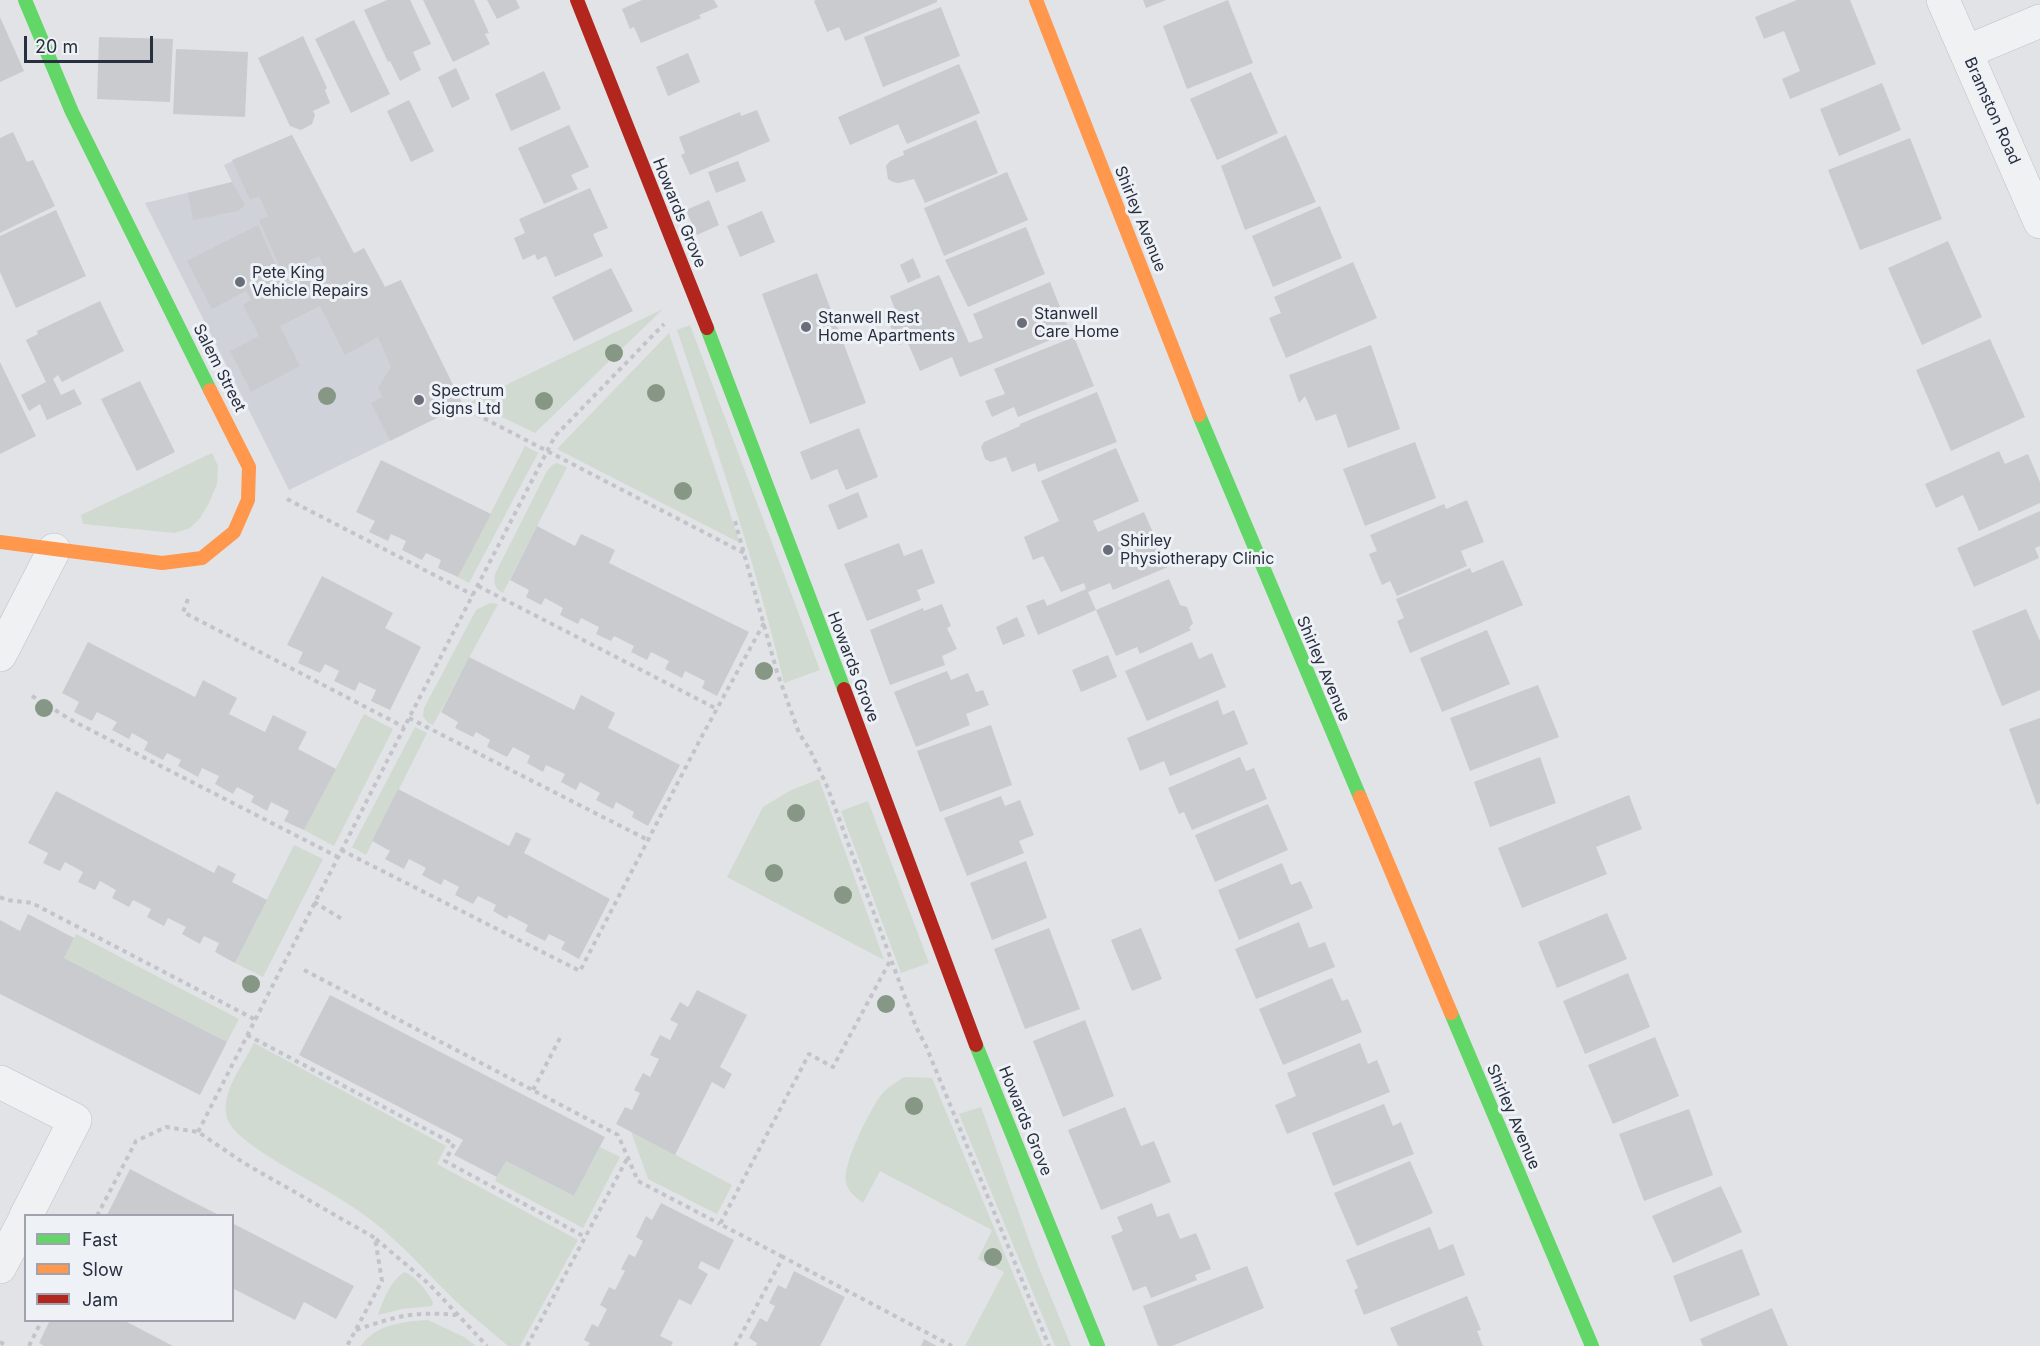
<!DOCTYPE html>
<html>
<head>
<meta charset="utf-8">
<style>
  body { margin:0 }
  #map { position:relative; width:2040px; height:1346px; overflow:hidden; background:#e1e3e6; font-family:Inter,sans-serif }
  canvas { display:block }
  .legend { position:absolute; left:24px; top:1214px; width:210px; height:108px; box-sizing:border-box; background:#eef1f6; border:2px solid #9fa3ad; margin:0; padding:8px 10px; list-style:none; font-size:18px; color:#282f3f }
  .legend li { display:flex; align-items:center; gap:12px; height:30px }
  .legend b { width:30px; border:2px solid #9fa3ad }
  .scale { position:absolute; left:24px; top:36px; width:129px; height:27px; box-sizing:border-box; border:3px solid #282f3f; border-top:0; padding-left:8px; font-size:18px; line-height:21px; white-space:nowrap; color:#282f3f; -webkit-text-stroke:4px #eef1f6; paint-order:stroke }
</style>
</head>
<body>
<div id="map">
<canvas width="2040" height="1346"></canvas>
<ul class="legend">
<li><b style="height:8px;background:#63d668"></b>Fast</li>
<li><b style="height:8px;background:#ff974d"></b>Slow</li>
<li><b style="height:8px;background:#b3261e"></b>Jam</li>
</ul>
<div class="scale">20 m</div>
</div>
<script>
const ctx = document.querySelector('canvas').getContext('2d');
ctx.lineJoin = 'round';
function fill(path, color) { ctx.fillStyle = color; ctx.fill(path, 'evenodd'); }
function strokePath(path, color, width, dash) { ctx.strokeStyle = color; ctx.lineWidth = width; ctx.lineCap = dash ? 'butt' : 'round'; ctx.setLineDash(dash || []); ctx.stroke(path); }
function write(font, color, halo, rows, align = 'center') {
  ctx.font = font + ' Inter,sans-serif'; ctx.lineWidth = 6; ctx.setLineDash([]); ctx.textBaseline = 'middle'; ctx.strokeStyle = halo; ctx.fillStyle = color; for (const [text, x, y, turn = 0] of rows) {
    ctx.save(); ctx.translate(x, y); ctx.rotate((+turn || 0) * Math.PI / 180); ctx.textAlign = isNaN(turn) ? turn : align; if (halo) ctx.strokeText(text, 0, 0); ctx.fillText(text, 0, 0); ctx.restore();
  }
}
const built = new Path2D(`
  M292 135 354 253 364 248 385 287 401 280 463 405 289 490 145 203 232 182 224 165Z`);
const green = new Path2D(`
  M663 309 535 433 471 402Z
  M690 325 820 670 784 683C756 563 716 447 677 330Z
  M669 333 740 543 557 449Z
  M525 446 538 453 469 583 458 577Z
  M212 453 218 466 217 484 209 503 200 518 190 528 175 533 83 524 81 515Z
  M557 463 567 467 503 593C494 588 494 584 495 574L547 471 552 465Z
  M490 603 498 604 433 725 428 723 423 716 424 708 476 610Z
  M364 714 393 729 334 846 304 830Z
  M415 727 427 733 366 855 352 847Z
  M819 779 884 960 727 877 763 807 789 791Z
  M868 801 929 963 901 973 841 811Z
  M294 845 323 859 263 977 235 963Z
  M76 934 239 1019 227 1042 64 958Z
  M254 1043 446 1146 437 1164 578 1240 520 1346H508C493 1333 478 1321 463 1308 432 1279 405 1246 371 1220 353 1206 333 1194 313 1183 293 1170 234 1141 227 1118 220 1093 243 1065 254 1043Z
  M904 1077 932 1078 1043 1346H965L1004 1272 978 1259 992 1230 880 1171 863 1203C855 1197 848 1192 846 1182 842 1164 870 1110 881 1095 886 1088 897 1082 904 1077Z
  M981 1107 1037 1263 1071 1346H1055L959 1114Z
  M631 1131 732 1185 717 1214 648 1179Z
  M600 1147 620 1157 583 1228 495 1181 506 1161 574 1196Z
  M405 1272C417 1278 426 1290 433 1302L432 1306 402 1309 378 1315C383 1301 391 1279 405 1272Z
  M428 1320 464 1337 476 1346H361C374 1325 405 1321 428 1320Z`);
const building = new Path2D(`
  M387 0H410L431 44 413 52 421 70 400 81 390 61 388 62 364 10Z
  M423 0H474L489 33 485 34 490 44 453 62Z
  M487 0H516L520 8 497 19Z
  M642 0H714L718 7 699 15 701 18 641 43 634 27 630 29 622 9Z
  M816 0H937V2L845 41 839 27 827 32 814 1Z
  M1143 0H1166L1146 8Z
  M1228 0 1253 63 1187 89 1163 26Z
  M1797 0H1850L1876 64 1790 99 1782 79 1800 71 1784 31 1764 39 1755 17Z
  M941 7 960 56 883 87 864 37Z
  M0 17 24 71 0 82Z
  M354 20 390 94 351 113 315 39Z
  M303 36 327 88 325 90 330 103 313 111 315 115 312 124 301 130 290 126 258 58Z
  M99 37 173 39 170 102 97 99Z
  M176 49 248 52 245 117 173 114Z
  M688 53 700 82 668 96 656 67Z
  M959 64 980 113 907 144 898 124 850 145 838 117Z
  M456 68 470 99 452 108 438 77Z
  M544 71 561 109 511 131 495 94Z
  M1251 72 1278 133 1217 160 1190 99Z
  M1882 83 1901 130 1839 156 1820 109Z
  M409 100 434 151 411 162 387 111Z
  M757 110 770 141 690 175 681 155 685 153 679 137 740 112 741 116Z
  M976 120 998 173 925 203 914 179 899 183 893 182 888 179 886 166 890 161 904 155 903 151Z
  M569 125 589 167 571 175 578 189 544 204 518 148Z
  M13 132 27 162 33 160 55 206 0 233V138Z
  M292 135 354 254 364 248 385 287 401 280 463 405 390 441 371 403 382 397 378 388 391 367 378 337 345 355 320 306 280 326 300 366 251 392 230 351 259 336 243 305 251 300 246 291 212 309 187 261 258 225 286 289 325 269 319 256 283 274 259 220 268 216 259 196 250 200 232 160Z
  M1286 135 1316 202 1245 230 1221 166Z
  M1910 138 1942 219 1860 250 1828 170Z
  M738 161 746 181 716 193 708 172Z
  M1007 172 1028 220 944 256 924 208Z
  M232 182 245 205 238 211 193 220 188 193Z
  M590 188 608 228 593 234 603 256 555 277 546 256 537 260 535 254 523 260 514 238 525 233 519 219Z
  M709 200 719 225 697 235 686 210Z
  M1320 206 1342 258 1273 287 1252 236Z
  M56 210 86 276 16 308 0 272V236Z
  M762 211 775 242 740 257 727 226Z
  M1026 227 1045 274 968 307 945 260Z
  M1948 241 1982 317 1922 345 1888 268Z
  M913 258 921 277 908 283 900 265Z
  M1353 262 1377 318 1286 358 1269 318 1281 313 1274 297Z
  M611 268 633 311 574 341 552 297Z
  M817 273 866 403 810 424 762 294Z
  M939 275 969 343 983 338 973 314 1050 282 1070 332 960 377 952 357 920 371 907 341 899 345 887 319 897 315 890 296Z
  M100 301 124 351 62 382 58 375 53 379 61 395 74 389 82 404 47 420 40 404 29 411 21 395 46 382 26 340 38 334 37 331Z
  M1074 337 1094 386 1018 417 1014 407 992 417 985 401 1005 394 994 369Z
  M1990 339 2025 417 1951 451 1916 370Z
  M1371 345 1400 429 1348 448 1336 414 1316 421 1305 396 1299 403 1289 375Z
  M0 362 36 436 0 454Z
  M140 381 175 452 137 471 101 399Z
  M1097 392 1117 442 1038 472 1035 463 1012 472 1006 457 991 462 985 459 981 447 984 442 1020 426V424Z
  M859 428 878 477 846 490 837 469 811 480 800 452Z
  M1415 442 1436 498 1365 526 1343 469Z
  M1116 448 1139 501 1093 521 1098 532 1144 512 1168 567 1113 590 1110 583 1088 592 1096 610 1038 635 1026 606 1044 599 1047 606 1086 589 1084 583 1061 592 1043 556 1033 560 1024 537 1059 521 1041 481Z
  M1999 451 2005 464 2028 454 2040 482V503L1979 531 1963 495 1936 508 1925 484Z
  M381 460 491 514 458 577 438 568 441 560 426 553 422 560 402 550 406 541 391 534 388 541 369 532 375 521 356 512Z
  M858 492 868 517 838 530 828 505Z
  M1467 500 1484 542 1461 551 1467 566 1397 596 1390 581 1382 585 1369 554 1377 551 1370 535 1444 504 1446 509Z
  M2040 511V546L2035 548 2039 558 1974 587 1957 548Z
  M537 526 575 546 581 534 615 550 609 563 749 632 717 696 702 688 705 681 685 671 682 678 665 669 669 661 651 652 647 660 631 652 634 646 614 636 611 641 596 634 599 627 581 618 578 624 560 615 563 608 545 598 541 605 526 597 529 590 510 580Z
  M899 543 904 556 922 549 935 583 917 590 921 600 867 621 844 564Z
  M1503 560 1523 605 1410 653 1397 621 1404 618 1396 599 1470 568 1472 573Z
  M322 576 393 613 385 628 421 647 390 710 371 701 376 690 359 682 355 691 334 681 339 671 325 664 320 673 298 663 303 652 287 645Z
  M1169 579 1180 605 1187 607 1193 623 1189 628 1191 630 1140 654 1137 647 1116 656 1096 610Z
  M942 604 951 626 947 628 957 649 942 656 945 665 890 685 870 630 923 608 924 611Z
  M2026 609 2040 641V690L2002 706 1972 631Z
  M1017 617 1025 636 1003 645 996 627Z
  M1487 630 1510 684 1442 712 1420 658Z
  M88 642 195 697 203 680 237 698 229 714 265 732 273 715 307 732 298 749 336 769 304 830 284 821 289 811 271 802 267 811 251 802 254 796 237 787 233 794 215 784 219 776 202 768 198 777 178 766 181 760 167 753 163 760 144 750 148 742 132 733 129 739 112 730 117 722 97 712 92 721 74 712 79 702 62 693Z
  M1192 642 1199 659 1212 653 1226 687 1147 721 1125 671Z
  M1108 655 1117 677 1081 692 1072 670Z
  M469 657 574 710 581 695 615 713 608 728 680 765 648 826 632 817 634 812 616 802 613 809 596 800 600 793 580 782 576 790 561 782 565 774 546 765 543 772 527 763 530 756 513 747 507 757 487 747 490 740 476 732 473 737 455 728 458 722 441 712Z
  M947 671 951 680 968 673 976 692 983 690 989 705 966 714 970 725 916 747 894 692Z
  M1538 685 1559 737 1470 771 1450 718Z
  M1218 700 1223 715 1234 710 1248 744 1170 776 1164 761 1140 771 1127 738Z
  M2040 718V803L2037 805 2009 729Z
  M991 725 1012 785 940 812 917 751Z
  M1240 757 1246 771 1254 768 1267 799 1192 830 1184 812 1179 814 1168 788Z
  M1540 757 1556 803 1490 827 1474 782Z
  M398 789 509 846 516 832 531 839 524 853 610 899 579 959 561 949 565 942 549 934 545 941 525 931 528 925 509 915 507 919 493 911 496 905 478 896 473 904 455 895 459 887 444 879 441 885 422 875 426 868 409 859 404 869 385 859 390 851 372 841Z
  M56 791 214 873 218 865 236 874 232 882 267 900 235 963 215 952 219 943 204 936 200 944 182 934 186 927 168 918 164 926 147 917 151 909 133 900 129 907 112 898 116 890 100 881 95 890 78 882 83 872 65 862 60 871 43 863 48 853 28 843Z
  M1629 795 1642 829 1596 847 1607 874 1522 908 1498 848Z
  M1001 796 1005 806 1020 800 1034 835 1019 841 1024 853 967 876 944 818Z
  M1268 804 1288 850 1215 882 1195 835Z
  M1026 861 1047 918 992 940 970 883Z
  M1282 863 1291 885 1301 881 1313 908 1239 940 1218 890Z
  M1607 913 1627 959 1557 988 1538 942Z
  M28 914 74 938 64 958 227 1042 200 1095 0 994V920L20 931Z
  M1299 922 1309 948 1325 942 1335 967 1256 999 1235 949Z
  M1049 928 1080 1009 1025 1029 994 949Z
  M1141 928 1162 979 1132 991 1111 940Z
  M1628 973 1650 1027 1585 1054 1563 1001Z
  M1332 978 1342 1001 1348 999 1362 1032 1283 1065 1259 1009Z
  M697 990 747 1015 720 1067 732 1074 724 1089 712 1082 675 1155 616 1124 625 1107 632 1110 640 1093 634 1090 643 1073 650 1077 659 1059 650 1055 660 1035 670 1040 678 1024 670 1020 680 1002 688 1007Z
  M330 995 605 1137 574 1196 506 1161 497 1177 454 1155 463 1140 299 1055Z
  M1085 1020 1114 1096 1063 1117 1033 1041Z
  M1655 1037 1679 1096 1613 1124 1588 1065Z
  M1360 1043 1368 1064 1377 1060 1390 1092 1287 1134 1275 1105 1296 1096 1287 1073Z
  M1384 1104 1393 1126 1401 1122 1414 1154 1333 1186 1312 1133Z
  M1125 1107 1141 1146 1154 1141 1171 1182 1101 1210 1068 1130Z
  M1689 1109 1713 1175 1644 1201 1619 1134Z
  M1410 1161 1433 1213 1357 1246 1334 1193Z
  M130 1169 187 1199 219 1215H107Z
  M1721 1186 1742 1232 1673 1263 1652 1216Z
  M661 1203 734 1240 719 1270 701 1261 698 1268 708 1274 691 1305 679 1299 660 1336 673 1342 671 1346H588L590 1343 584 1340 592 1324 598 1327 607 1309 600 1305 609 1287 615 1290 625 1271 621 1269 629 1254 635 1257 643 1241 636 1237 646 1216 652 1220Z
  M1152 1203 1157 1217 1169 1213 1180 1239 1196 1233 1211 1269 1195 1275 1197 1280 1151 1298 1146 1286 1133 1291 1111 1236 1123 1231 1117 1217Z
  M232 1223 354 1286 336 1319 304 1302 295 1320 232 1288Z
  M1430 1227 1439 1250 1453 1244 1465 1275 1364 1315 1354 1290 1358 1288 1346 1260Z
  M1742 1249 1760 1295 1690 1322 1673 1276Z
  M1247 1266 1264 1308 1172 1346H1158L1143 1306Z
  M794 1271 845 1297 827 1333 820 1346H756L757 1343 749 1338 760 1318 767 1322 775 1306 769 1303 778 1285 786 1289Z
  M1467 1296 1481 1330 1477 1331 1483 1346H1398L1390 1328Z
  M1772 1308 1788 1346H1703L1700 1339Z
  M50 1320H123L173 1346H44L39 1343Z
  M924 1339 937 1346H921Z`);
const path = new Path2D(`
  M468 410 744 553
  M287 499 473 595
  M735 521 777 672 799 733 810 750 827 786 916 1027 926 1046 1049 1346
  M478 586 717 709
  M188 599 183 612 404 727
  M32 696 73 721 338 857
  M409 718 648 840
  M341 850 580 971 702 736 764 623
  M0 897 6 900 32 903 254 1019
  M314 902 342 919
  M304 970 618 1135 638 1181 720 1224
  M247 1035 454 1144 445 1161 585 1237
  M533 1090 562 1034
  M198 1132 409 718 555 436 664 324
  M97 1216 136 1141 166 1127 198 1132 244 1163 375 1238 382 1281 347 1346
  M376 1239 429 1284 487 1346
  M783 1257 720 1224 809 1054 833 1067 890 961
  M356 1330C397 1316 413 1311 456 1315
  M0 1342 7 1346
  M29 1346 42 1320
  M527 1346 628 1157
  M735 1346 783 1257 952 1346`);
const street = new Path2D(`
  M1943 0 2040 222
  M1966 52 2040 21
  M0 655 54 550
  M0 1082 75 1120 26 1216
  M0 1267 26 1217`);
const fast = new Path2D(`
  M25 0 72 112 210 390
  M707 328 844 689
  M1199 415 1360 797
  M1451 1013 1592 1346
  M976 1045 1098 1346`);
const slow = new Path2D(`
  M1036 0 1199 415
  M0 542 162 563 202 558 234 532 248 500 249 467 210 390
  M1360 797 1451 1013`);
const jam = new Path2D(`
  M577 0 707 328
  M844 689 976 1045`);
const trees = [
  [614,353],
  [656,393],
  [327,396],
  [544,401],
  [683,491],
  [764,671],
  [44,708],
  [796,813],
  [774,873],
  [843,895],
  [251,984],
  [886,1004],
  [914,1106],
  [993,1257]
];
const markers = [
  [240,282,6,"#696e79"],
  [1022,323,6,"#696e79"],
  [806,327,6,"#696e79"],
  [419,400,6,"#696e79"],
  [1108,550,6,"#696e79"]
];
const streetNames = [
  ["Bramston Road",1992,111,66],
  ["Howards Grove",679,213,68],
  ["Shirley Avenue",1140,219,68],
  ["Salem Street",219,368,63],
  ["Howards Grove",853,667,69],
  ["Shirley Avenue",1323,669,67],
  ["Shirley Avenue",1513,1117,67],
  ["Howards Grove",1025,1121,68]
];
const poiNames = [
  ["Pete King",252,273],
  ["Vehicle Repairs",252,291],
  ["Stanwell",1034,314],
  ["Care Home",1034,332],
  ["Stanwell Rest",818,318],
  ["Home Apartments",818,336],
  ["Spectrum",431,391],
  ["Signs Ltd",431,409],
  ["Shirley",1120,541],
  ["Physiotherapy Clinic",1120,559]
];
fill(built, '#cfd2d9');
fill(green, '#d1dad1');
fill(building, '#c9cbce');
strokePath(street, '#bfc1c4', 34);
strokePath(path, '#c2c4c9', 4, [4.5, 4.5]);
strokePath(street, '#f0f1f2', 33);
strokePath(fast, '#63d668', 14);
strokePath(slow, '#ff974d', 14);
strokePath(jam, '#b3261e', 14);
ctx.fillStyle = '#869885';
for (const [x, y] of trees) { ctx.beginPath(); ctx.arc(x, y, 9, 0, 2 * Math.PI); ctx.fill(); }
for (const [x, y, r, color] of markers) { const dot = new Path2D(); dot.arc(x, y, r, 0, 2 * Math.PI); ctx.fillStyle = color; ctx.fill(dot); strokePath(dot, '#eef1f6', 2); }
write('16px', '#282f3f', '#eef1f6', streetNames);
write('16px', '#282f3f', '#eef1f6', poiNames, 'left');
</script>
</body>
</html>
